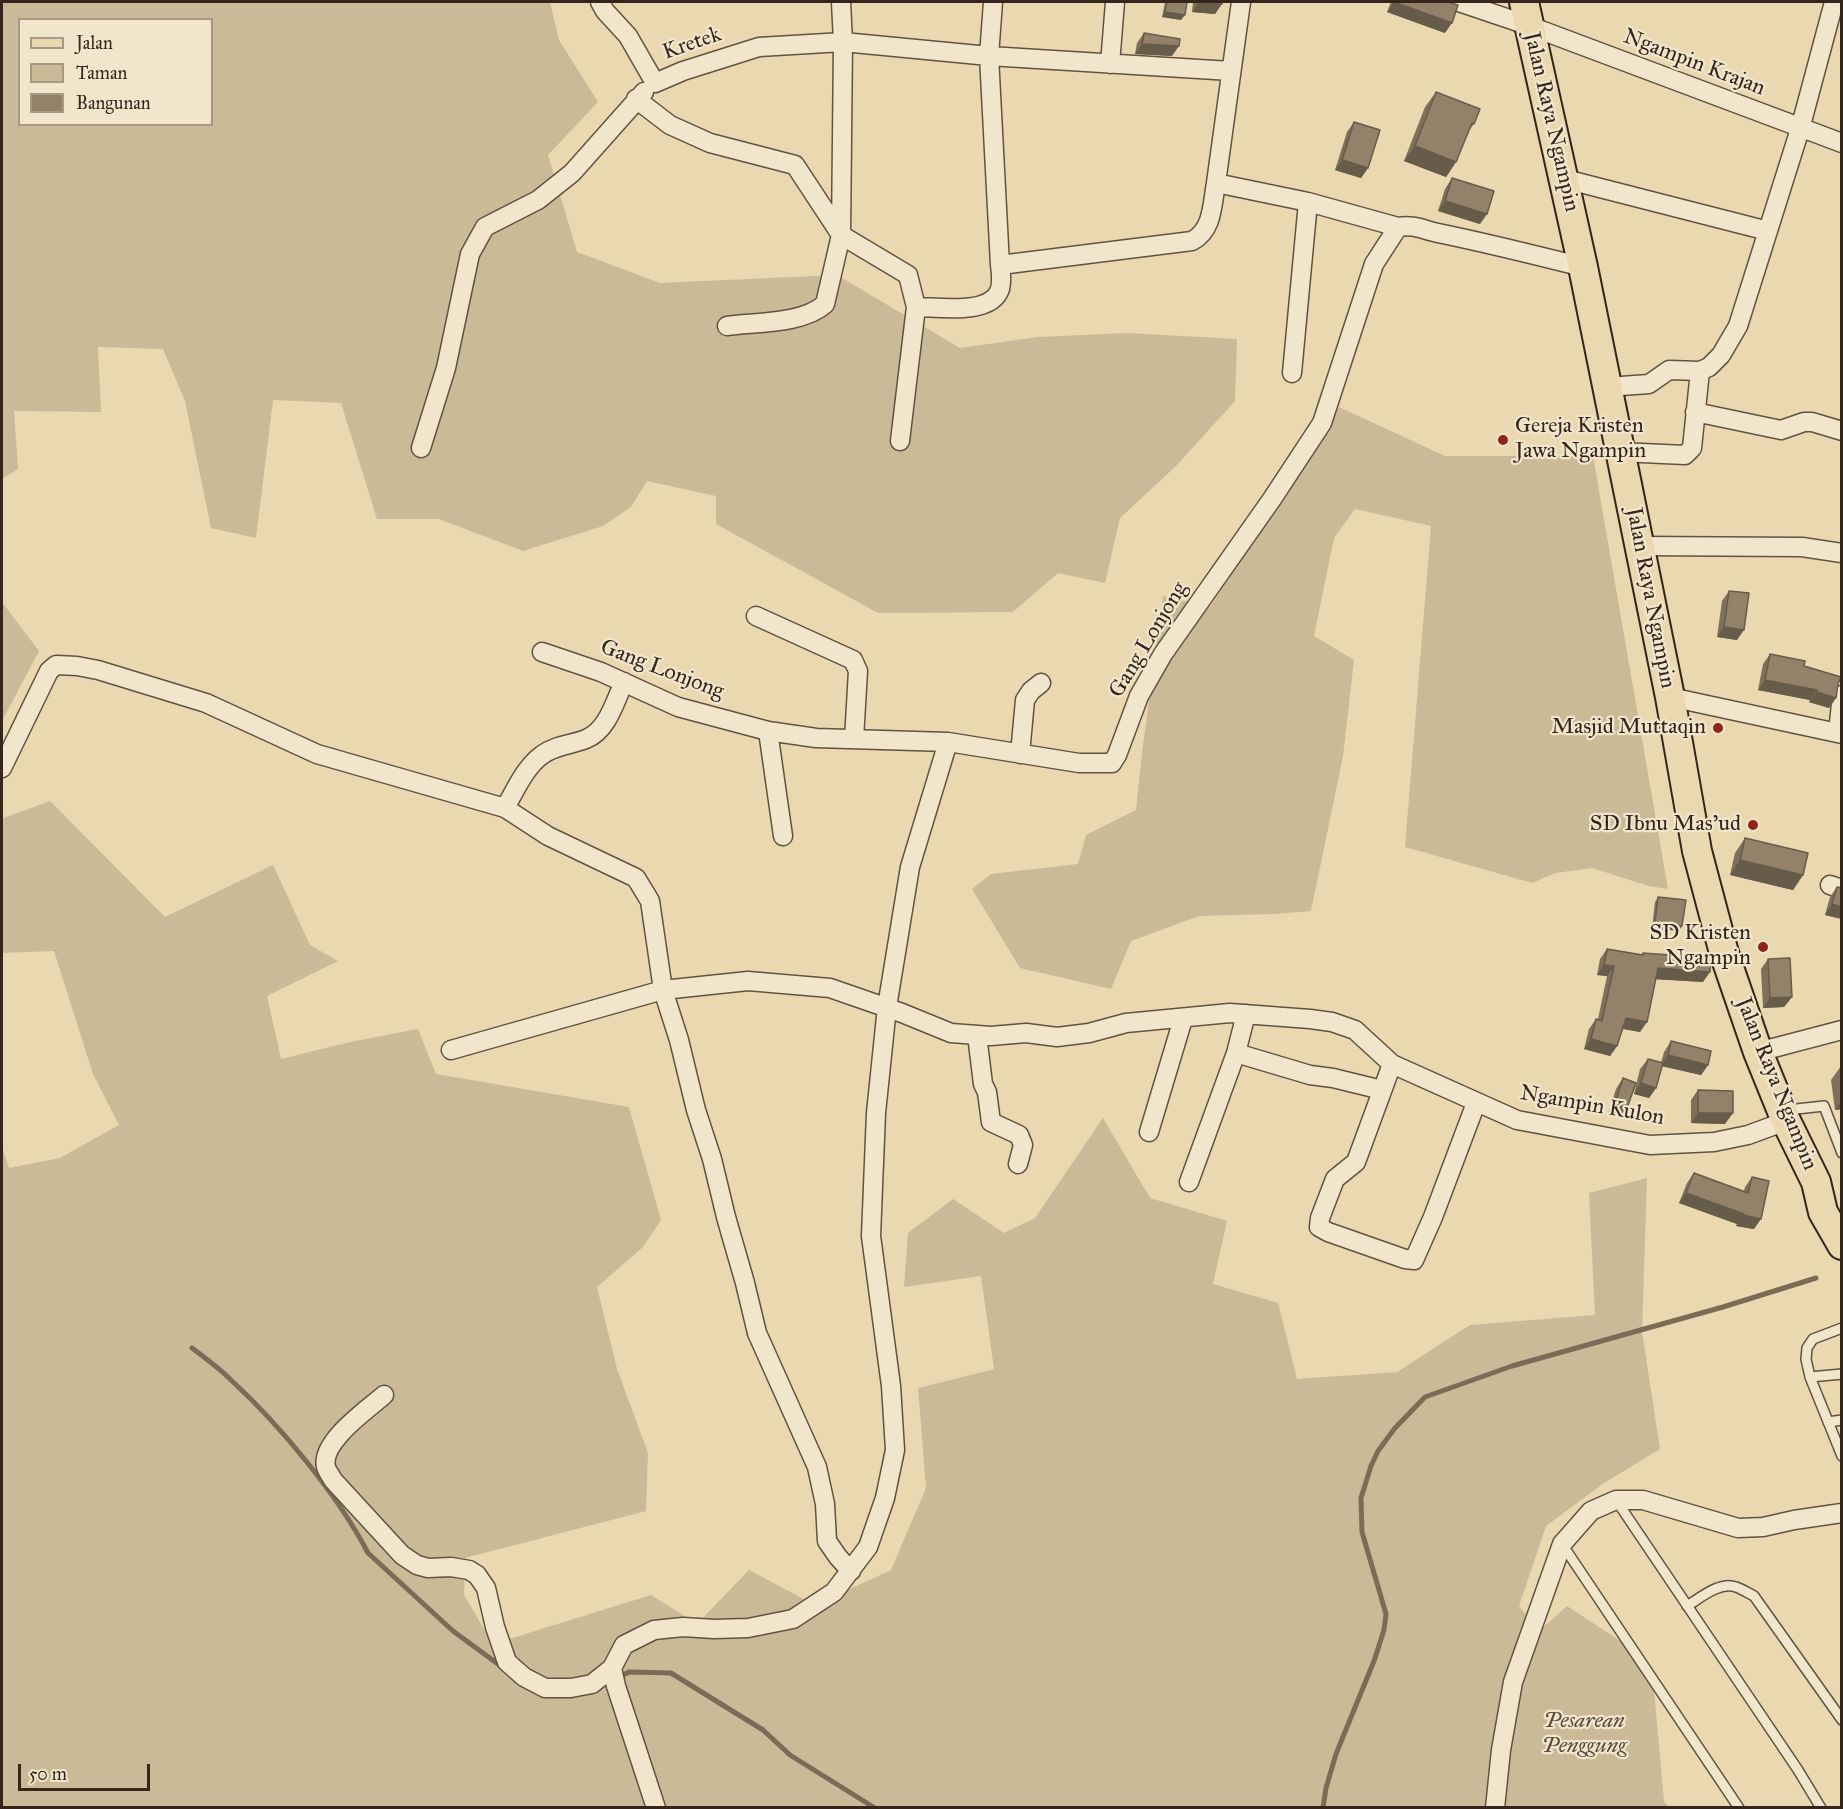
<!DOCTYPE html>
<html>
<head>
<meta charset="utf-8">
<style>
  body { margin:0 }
  #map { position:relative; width:1843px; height:1809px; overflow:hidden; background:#e9d8b0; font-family:"IM FELL Great Primer",serif }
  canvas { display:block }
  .frame { position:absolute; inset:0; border:3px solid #35251d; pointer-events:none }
  .legend { position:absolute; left:18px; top:18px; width:195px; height:108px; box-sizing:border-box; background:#f1e6cc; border:2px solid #a69986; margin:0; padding:8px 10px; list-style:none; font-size:18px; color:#35251d }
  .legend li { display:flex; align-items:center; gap:12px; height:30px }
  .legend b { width:30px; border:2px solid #a69986 }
  .scale { position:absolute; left:18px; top:1764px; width:132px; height:27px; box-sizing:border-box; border:3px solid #35251d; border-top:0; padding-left:8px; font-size:18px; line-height:21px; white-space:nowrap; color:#35251d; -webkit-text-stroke:4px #f1e6cc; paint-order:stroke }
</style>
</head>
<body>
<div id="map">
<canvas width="1843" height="1809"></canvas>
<div class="frame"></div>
<ul class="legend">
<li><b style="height:8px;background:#e9d8b0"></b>Jalan</li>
<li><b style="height:16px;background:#caba97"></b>Taman</li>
<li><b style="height:16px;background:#938269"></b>Bangunan</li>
</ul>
<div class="scale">50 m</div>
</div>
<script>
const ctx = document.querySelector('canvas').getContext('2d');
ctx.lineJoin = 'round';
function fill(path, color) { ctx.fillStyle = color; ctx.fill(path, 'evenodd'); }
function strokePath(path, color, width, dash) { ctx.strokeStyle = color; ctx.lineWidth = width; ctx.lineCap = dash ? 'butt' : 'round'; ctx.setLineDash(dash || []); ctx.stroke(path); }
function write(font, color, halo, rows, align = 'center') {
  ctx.font = font + ' "IM FELL Great Primer",serif'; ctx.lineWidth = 4.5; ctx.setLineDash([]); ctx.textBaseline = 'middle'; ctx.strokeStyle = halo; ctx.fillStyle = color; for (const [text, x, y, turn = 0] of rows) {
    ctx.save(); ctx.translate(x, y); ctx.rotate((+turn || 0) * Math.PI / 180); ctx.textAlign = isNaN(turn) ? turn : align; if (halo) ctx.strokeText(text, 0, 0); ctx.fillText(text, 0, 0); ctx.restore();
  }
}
const green = new Path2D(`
  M2 2H550L559 40 598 102 548 155 577 252 660 283 837 275 960 348 1038 337 1128 333 1237 339 1235 401 1176 466 1120 518 1105 583 1058 573 1013 612 878 613 716 524V496L647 481 631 507 603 526 523 551 439 519H377L341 403 273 400 256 538 211 528 185 401 163 349 98 347 101 412 14 411 18 469 2 479ZM20 20H212V124H20Z
  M1339 407 1445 456H1593L1668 889 1649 886 1592 868 1556 873 1532 883 1405 847 1431 526 1355 509 1334 538 1314 636 1354 660 1343 756 1311 911 1275 914 1199 916 1131 941 1111 989 1020 968 972 889 991 874 1078 864 1086 835 1136 810 1142 753 1163 596 1210 607Z
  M2 602 39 651 2 721Z
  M50 801 165 917 273 865 310 945 338 961 267 996 281 1059 350 1042 418 1029 436 1074 629 1107 661 1220 643 1247 597 1287 617 1369 648 1453 646 1511 465 1558 464 1595 493 1644 651 1595 697 1624 749 1570 815 1605 891 1570 926 1488 918 1388 994 1369 981 1276 904 1287 908 1233 953 1199 1004 1233 1035 1218 1103 1118 1150 1198 1227 1221 1213 1284 1278 1303 1297 1379 1397 1372 1470 1325 1595 1315 1589 1193 1647 1178 1642 1332 1660 1449 1604 1483 1546 1526 1519 1606 1539 1631 1567 1606 1619 1640 1653 1679 1664 1801 1669 1807H2V1147L9 1168 60 1158 119 1125 93 1074 54 951 2 953V822L4 818Z`);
const stream = new Path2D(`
  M192 1348C205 1358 219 1368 231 1380 279 1424 338 1495 368 1553L453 1631 502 1667
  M617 1678 629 1672 671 1673 763 1730 790 1755 875 1808
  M1323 1808 1326 1788 1336 1754 1374 1661 1384 1630 1386 1614 1362 1532 1361 1498 1371 1466 1378 1451 1395 1428 1425 1397 1512 1366 1723 1307 1816 1278`);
const service = new Path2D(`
  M1787 1110 1824 1106 1842 1153
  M1842 1328 1813 1339 1807 1348 1806 1359 1810 1377 1842 1456
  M1810 1377 1842 1374
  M1828 1422 1842 1420
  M1616 1500 1798 1770 1821 1808
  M1562 1544 1739 1808
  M1687 1606C1700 1598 1720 1581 1736 1587 1742 1589 1748 1593 1754 1596L1842 1720`);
const minor = new Path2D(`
  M600 2 605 11 628 36 655 83 683 71 759 47 843 42 989 56 1231 71
  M1241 2 1216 183 1308 202 1398 227
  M1459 2 1530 26 1842 143
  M1110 64 1115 2
  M636 99 670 125 710 143 795 165 841 235 908 275 916 307 900 441
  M1565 179 1768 231
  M1000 265 1192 241C1213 230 1212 205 1216 183
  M916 307C938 307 991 316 1000 289 1002 281 1001 272 1000 265L989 56 993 2
  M727 326C756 322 803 324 825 304L841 235 843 42 841 2
  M1292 373 1308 202
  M1607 387 1649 384 1669 370 1700 371 1709 367 1721 355 1738 326 1800 129 1834 2
  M1695 412 1781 430 1804 422H1812L1842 431
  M421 448 446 368 470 254 485 227 538 200 572 173 644 92
  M1620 452 1685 455 1692 448 1700 371
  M1639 546 1802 547 1842 553
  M756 616 853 660 858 671 854 739
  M542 652 601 672 678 707 768 731 816 738 948 742 1079 763H1112L1117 755 1139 696 1163 654 1272 499 1322 423 1374 264 1398 227C1413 224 1424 230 1438 233 1487 243 1535 255 1583 267
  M1670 697 1842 734
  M768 731 783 836
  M1838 732 1842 695
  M1020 754 1025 700 1031 691 1041 683
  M2 768 49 671 56 665 77 666 98 670 206 703 317 754 505 808 548 836 636 878 650 901 663 990 679 1040 696 1110 712 1159 726 1217 745 1283 757 1333 817 1467 825 1504 827 1541 838 1557 851 1571
  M505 808C515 791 525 767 542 755 555 745 571 745 586 739 608 730 615 701 624 682
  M1830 885 1842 889
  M977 1035 983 1084 987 1092 991 1122 1019 1135 1023 1145 1018 1164
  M451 1050 663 990 748 981 830 988 902 1013 951 1033 991 1036 1026 1033 1057 1037 1089 1033 1126 1023 1230 1013 1310 1019 1332 1022 1355 1030 1392 1064 1517 1120 1650 1145 1714 1142 1748 1135 1786 1121
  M1758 1052 1842 1030
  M1236 1053 1310 1075 1333 1078 1382 1090
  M1392 1064 1356 1162 1335 1179 1320 1218 1319 1227 1328 1232 1405 1259 1414 1260 1433 1217 1476 1103
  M1149 1132 1183 1019
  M1189 1182 1236 1053 1246 1014
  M384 1395C367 1410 320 1442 326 1467 327 1471 331 1476 333 1480L402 1555 417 1565 428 1568 451 1567 469 1570 477 1575 486 1588 495 1627 507 1662 524 1677 545 1688H571L592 1684 612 1668 624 1645 654 1630 683 1627 714 1629 748 1628 793 1619 834 1592 868 1547 885 1498 895 1450 891 1386 871 1236 876 1113 887 1007 910 867 948 742
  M612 1668 616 1686 656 1808
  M1495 1808 1501 1750 1513 1682 1562 1544 1591 1511 1616 1500H1643L1738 1528 1763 1527 1794 1520 1842 1513`);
const primary = new Path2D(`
  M1524 2 1583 267 1670 697 1697 851 1724 953 1758 1052 1786 1121 1816 1182 1823 1212 1842 1245`);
const wall = new Path2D(`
  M1165 2H1187L1181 20 1162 17Z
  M1193 2H1222L1215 14 1192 12Z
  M1391 2H1448L1445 33 1387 12Z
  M1144 33 1172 56 1135 54 1137 43Z
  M1436 92 1474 124 1468 132 1456 162 1446 177 1404 161 1425 107Z
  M1354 122 1368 168 1361 178 1335 170 1347 132Z
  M1452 178 1480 224 1438 211 1445 189Z
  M1729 591 1737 640 1717 637 1722 601Z
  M1770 654 1804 666 1838 684 1836 698 1829 708 1809 702 1810 700 1758 690 1763 664Z
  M1745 838 1803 875 1793 890 1730 875 1735 853Z
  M1837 887 1842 919 1825 915 1830 897Z
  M1658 897 1679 931 1652 928 1655 902Z
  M1607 949 1642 955 1643 953 1703 982 1656 979 1640 1032 1623 1029 1617 1046 1610 1056 1584 1049 1589 1029 1596 1019H1598L1607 976 1597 975 1600 959Z
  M1768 959 1792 997 1784 1007 1763 1008 1761 969Z
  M1671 1041 1708 1065 1701 1075 1662 1066 1656 1088 1649 1098 1634 1094 1640 1069 1648 1059 1661 1063 1664 1052Z
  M1841 1066 1842 1109 1835 1110 1831 1080Z
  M1623 1078 1627 1108 1620 1118 1608 1114 1616 1089Z
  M1698 1090 1725 1124 1691 1123V1100Z
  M1694 1173 1744 1191 1745 1187 1752 1177 1754 1229 1736 1226 1737 1224 1679 1203 1687 1183Z`);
const shadedWall = new Path2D(`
  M1199 2 1222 4 1215 14 1192 12Z
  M1394 2 1452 23 1445 33 1387 12Z
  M1165 12 1185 15 1181 20 1162 17Z
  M1142 44 1179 46 1172 56 1135 54Z
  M1415 146 1456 162 1446 177 1404 161Z
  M1342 160 1368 168 1361 178 1335 170Z
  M1445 201 1487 214 1480 224 1438 211Z
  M1724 627 1744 630 1737 640 1717 637Z
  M1765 680 1817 690 1810 700 1758 690Z
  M1817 692 1836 698 1829 708 1809 702Z
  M1740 860 1803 875 1793 890 1730 875Z
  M1832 904 1842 907V919L1825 915Z
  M1655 923 1682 926 1679 931 1652 928Z
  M1604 965 1614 966 1607 976 1597 975Z
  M1658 968 1710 972 1703 982 1651 979Z
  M1792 997 1784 1007 1763 1008 1770 998Z
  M1626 1018 1647 1022 1640 1032 1619 1028Z
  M1591 1039 1617 1046 1610 1056 1584 1049Z
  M1668 1055 1708 1065 1701 1075 1661 1066Z
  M1641 1083 1656 1088 1649 1098 1634 1094Z
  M1842 1101V1109L1835 1110Z
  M1615 1104 1627 1108 1620 1118 1608 1114Z
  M1698 1113H1733L1725 1124 1691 1123Z
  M1686 1193 1744 1214 1737 1224 1679 1203Z
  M1743 1215 1761 1219 1754 1229 1736 1226Z`);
const building = new Path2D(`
  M1167 2H1187L1185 15 1165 12Z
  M1199 2H1222V4Z
  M1394 2H1448L1458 5 1452 23Z
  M1144 33 1180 39 1179 46 1142 44Z
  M1436 92 1480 109 1474 124 1472 123 1456 162 1415 146Z
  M1354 122 1380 130 1368 168 1342 160Z
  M1452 178 1494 191 1487 214 1445 201Z
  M1729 591 1749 593 1744 630 1724 627Z
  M1770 654 1805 661 1804 666 1841 677 1838 684 1836 698 1817 692V690L1765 680Z
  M1745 838 1808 853 1803 875 1740 860Z
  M1837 887 1842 888V907L1832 904Z
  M1658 897 1686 900 1682 926 1655 923Z
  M1607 949 1643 955V953L1711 958 1710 972 1658 968 1647 1022 1626 1018 1617 1046 1591 1039 1596 1019 1602 1021 1614 966 1604 965Z
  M1790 958 1792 997 1770 998 1768 959Z
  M1671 1041 1711 1051 1708 1065 1668 1055Z
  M1648 1059 1663 1063 1656 1088 1641 1083Z
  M1623 1078 1636 1083 1627 1108 1615 1104Z
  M1698 1090 1733 1091V1113H1698Z
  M1694 1173 1748 1193 1752 1177 1769 1181 1761 1219 1743 1215 1744 1214 1686 1193Z`);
const markers = [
  [1503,440,6,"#8f2418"],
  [1718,728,6,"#8f2418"],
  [1753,825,6,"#8f2418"],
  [1763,947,6,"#8f2418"]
];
const streetNames = [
  ["Kretek",692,44,-19],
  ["Ngampin Krajan",1694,63,21],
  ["Jalan Raya Ngampin",1551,122,77],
  ["Jalan Raya Ngampin",1650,598,79],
  ["Gang Lonjong",1149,640,-59],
  ["Gang Lonjong",662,670,21],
  ["Jalan Raya Ngampin",1776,1084,68],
  ["Ngampin Kulon",1592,1106,10]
];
const poiNames = [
  ["Gereja Kristen",1515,427,"left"],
  ["Jawa Ngampin",1515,452,"left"],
  ["Masjid Muttaqin",1706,728],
  ["SD Ibnu Mas'ud",1741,825],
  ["SD Kristen",1751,934],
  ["Ngampin",1751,959]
];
const parkNames = [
  ["Pesarean",1584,1722],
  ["Penggung",1584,1747]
];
fill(green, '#caba97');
strokePath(stream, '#7c6c57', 5);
strokePath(service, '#625242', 12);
strokePath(minor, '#625242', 21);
strokePath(primary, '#35251d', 32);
strokePath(service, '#f1e6cc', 9);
strokePath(minor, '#f1e6cc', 18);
strokePath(primary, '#e9d8b0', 28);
fill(wall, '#7e705a');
fill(shadedWall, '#675b4a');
fill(building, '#938269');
strokePath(building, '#675b4a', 1.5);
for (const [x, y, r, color] of markers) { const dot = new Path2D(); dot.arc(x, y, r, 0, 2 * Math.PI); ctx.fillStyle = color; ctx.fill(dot); strokePath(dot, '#f1e6cc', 2); }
write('22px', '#35251d', '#f1e6cc', streetNames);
write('22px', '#35251d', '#f1e6cc', poiNames, 'right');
write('italic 22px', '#5a4a3c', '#f1e6cc', parkNames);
</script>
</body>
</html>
